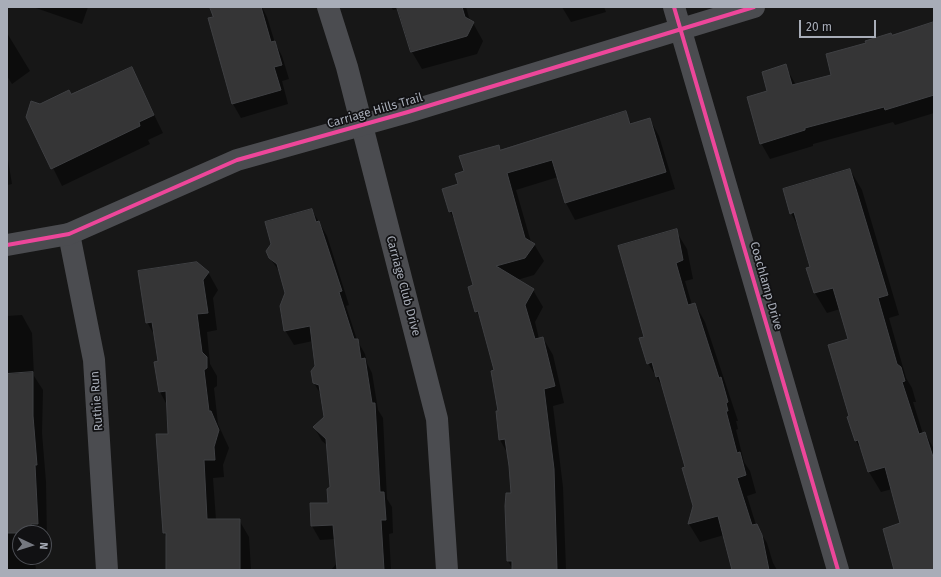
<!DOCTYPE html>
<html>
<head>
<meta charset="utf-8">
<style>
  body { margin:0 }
  #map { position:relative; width:941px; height:577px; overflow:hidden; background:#171717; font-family:"Fira Sans",sans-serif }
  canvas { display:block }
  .frame { position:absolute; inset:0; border:8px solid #a8adb8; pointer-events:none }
  .north { position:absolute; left:12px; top:525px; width:40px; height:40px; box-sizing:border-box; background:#111113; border:1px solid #4d4f55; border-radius:50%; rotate:94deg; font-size:11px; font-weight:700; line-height:16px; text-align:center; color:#a8adb8 }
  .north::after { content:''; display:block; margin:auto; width:14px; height:18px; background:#757880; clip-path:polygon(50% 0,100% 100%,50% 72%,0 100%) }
  .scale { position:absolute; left:799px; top:20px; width:77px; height:18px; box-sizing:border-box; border:2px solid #a8adb8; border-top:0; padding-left:5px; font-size:12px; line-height:14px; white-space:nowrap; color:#a8adb8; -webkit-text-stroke:3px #111113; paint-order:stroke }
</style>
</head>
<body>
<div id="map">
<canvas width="941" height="577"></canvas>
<div class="frame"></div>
<div class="north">N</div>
<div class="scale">20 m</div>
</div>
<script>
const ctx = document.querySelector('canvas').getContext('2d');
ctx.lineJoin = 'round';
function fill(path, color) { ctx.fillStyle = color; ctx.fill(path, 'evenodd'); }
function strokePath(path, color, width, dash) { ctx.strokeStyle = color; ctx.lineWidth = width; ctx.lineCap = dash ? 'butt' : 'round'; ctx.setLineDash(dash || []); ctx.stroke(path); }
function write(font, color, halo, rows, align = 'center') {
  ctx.font = font + ' "Fira Sans",sans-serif'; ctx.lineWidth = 3.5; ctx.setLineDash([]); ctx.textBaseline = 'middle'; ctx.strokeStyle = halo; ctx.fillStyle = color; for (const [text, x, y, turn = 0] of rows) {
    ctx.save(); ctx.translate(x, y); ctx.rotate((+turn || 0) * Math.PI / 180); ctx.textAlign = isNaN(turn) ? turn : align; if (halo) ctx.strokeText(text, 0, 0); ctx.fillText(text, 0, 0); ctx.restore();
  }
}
const shadow = new Path2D(`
  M33 7H88L82 24Z
  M211 7H262L267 17 275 43 282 56 289 79 282 81 288 104 241 118 233 104Z
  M391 7H466L470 21 473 23 483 41 477 54 422 69 412 52 398 9 393 10Z
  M562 7H604L606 12 571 22Z
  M934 23V113L895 125 893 122 813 144V146L770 159 761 143 769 91 785 66 796 85 832 76 892 36Z
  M7 33 30 71 12 84 7 76Z
  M131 68 163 133 148 140 150 144 62 186 27 116 40 105 71 95Z
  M625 112 632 125 650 120 659 136 675 189 575 220 566 203 558 177 516 190 531 242 534 244 544 261 534 275 517 280 533 290 543 307 535 322 539 339 543 338 553 355 564 403 553 406 563 487 566 570H513L508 561 512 494 508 454 500 440 496 371 483 322 476 311 474 286 455 221 450 212 444 189 459 185 465 172 498 146 501 151Z
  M7 154 12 184 7 185Z
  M850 170 862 190 899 315 889 318 906 378 912 388 916 402H913L923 434 925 433 934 449V570H896L902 524 892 489 881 492 869 472 864 455 856 441 851 417 849 339 840 309 827 313 815 293 811 268 799 228 791 213Z
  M312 210 327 236 349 305 346 306 357 340 365 354 367 363 372 373 378 410 383 418 387 499 392 507 393 533 389 534 391 570H331L337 563 335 539 320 540 312 526 329 503 331 487 328 446 322 441 314 427 325 417 321 395 314 383 316 366 313 341 294 345 285 330 280 308 286 293 281 274 270 258Z
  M676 231 687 249 693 279 685 281 692 305 695 304 705 322 738 421H736L738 429 736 430 744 462 750 471 756 493 747 496 756 525 767 543 773 563 777 570H733L724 535 700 542 689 524 694 506 686 468 663 388 648 363 645 337Z
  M208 272 218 290 213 298 217 330 207 332 210 364 217 376V386L214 388 218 424 229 448 223 465 224 477 213 478 216 520H239L249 537 251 570H167V539L164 533 169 435 167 405 160 392 155 363 159 362 156 338 147 322Z
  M22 315 32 333 34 376 43 390 42 433 46 482 47 541H44V533H20V557H41L42 562H35L36 570H7V316Z`);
const building = new Path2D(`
  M210 7H261L271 42 275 41 282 65 274 67 281 90 232 104 208 18 213 17Z
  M397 7H462L465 17 474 22 467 36 411 52Z
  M934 22V95L885 110 884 107 805 128V130L760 144 747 97 767 91 762 72 786 64 792 85 831 75 826 54 866 43 865 41 891 33 892 35Z
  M132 67 154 115 139 122 140 126 51 169 26 117 31 101 40 104 69 90 71 94Z
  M626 111 630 124 650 118 666 172 565 203 552 160 507 173 525 238 535 244 525 258 496 266 534 289 525 305 535 339 543 337 555 386 544 389 554 469 557 570H512V561H507L505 506 506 493H511L509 466 505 439 499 440 496 411H498L491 371 494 370 478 311 475 312 468 287 473 285 452 211 449 212 442 189 458 184 455 174 464 171 459 156 499 145 500 150Z
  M850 169 888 295 878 298 897 364 901 367 905 381 902 382 919 434 925 432 934 460V570H894L883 529 900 523 885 467 868 472 858 440 855 441 847 417 849 416 828 345 848 339 833 288 814 293 806 268 810 267 794 212 790 214 783 189Z
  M312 209 316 222 319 221 342 291 339 292 354 339H358L361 359 365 358 372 403H375L380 492H384L386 520H381L384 570H337L333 525 311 526 310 503H328L327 489 330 487 326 439 313 427 324 417 319 385 313 383 311 371 315 366 310 326 284 331 280 306 285 293 277 264 269 258 266 251 271 244 265 222Z
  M677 229 683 260 676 263 688 305 695 303 719 378 721 377 728 402 726 403 728 411H726L737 453 740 452 746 475 737 478 752 525 757 524 762 535 769 570H732L718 516 688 524 693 506 682 468 685 467 659 376 656 377 652 362 647 364 639 338 644 337 618 246Z
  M197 262 209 272 203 280 208 313 197 314 202 352 207 357V368L204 370 209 411H211L219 430 214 447 215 460H204L207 519H240V570H166V533H163L156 434H168L166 391 159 392 154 362 158 361 152 322 146 323 138 271Z
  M33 372V416L37 465H35L38 524H31L32 533H7V374Z`);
const minor = new Path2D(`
  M328 7 347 67 437 419 447 570
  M674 7 838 570
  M69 234 94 360 107 570`);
const tertiary = new Path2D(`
  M7 245 69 234 237 160 408 112 754 7`);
const cycleway = new Path2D(`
  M674 7 838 570
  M7 245 69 234 237 160 408 112 754 7`);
const streetNames = [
  ["Carriage Hills Trail",375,111,-16],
  ["Carriage Club Drive",403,286,75],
  ["Coachlamp Drive",766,286,74],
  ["Ruthie Run",97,401,-94]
];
fill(shadow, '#0007');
fill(building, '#353536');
strokePath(building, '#3f4043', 1);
strokePath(minor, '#4b4c50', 22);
strokePath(tertiary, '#4b4c50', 22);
strokePath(cycleway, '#ed469a', 4);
write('12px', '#a8adb8', '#111113', streetNames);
</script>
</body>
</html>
